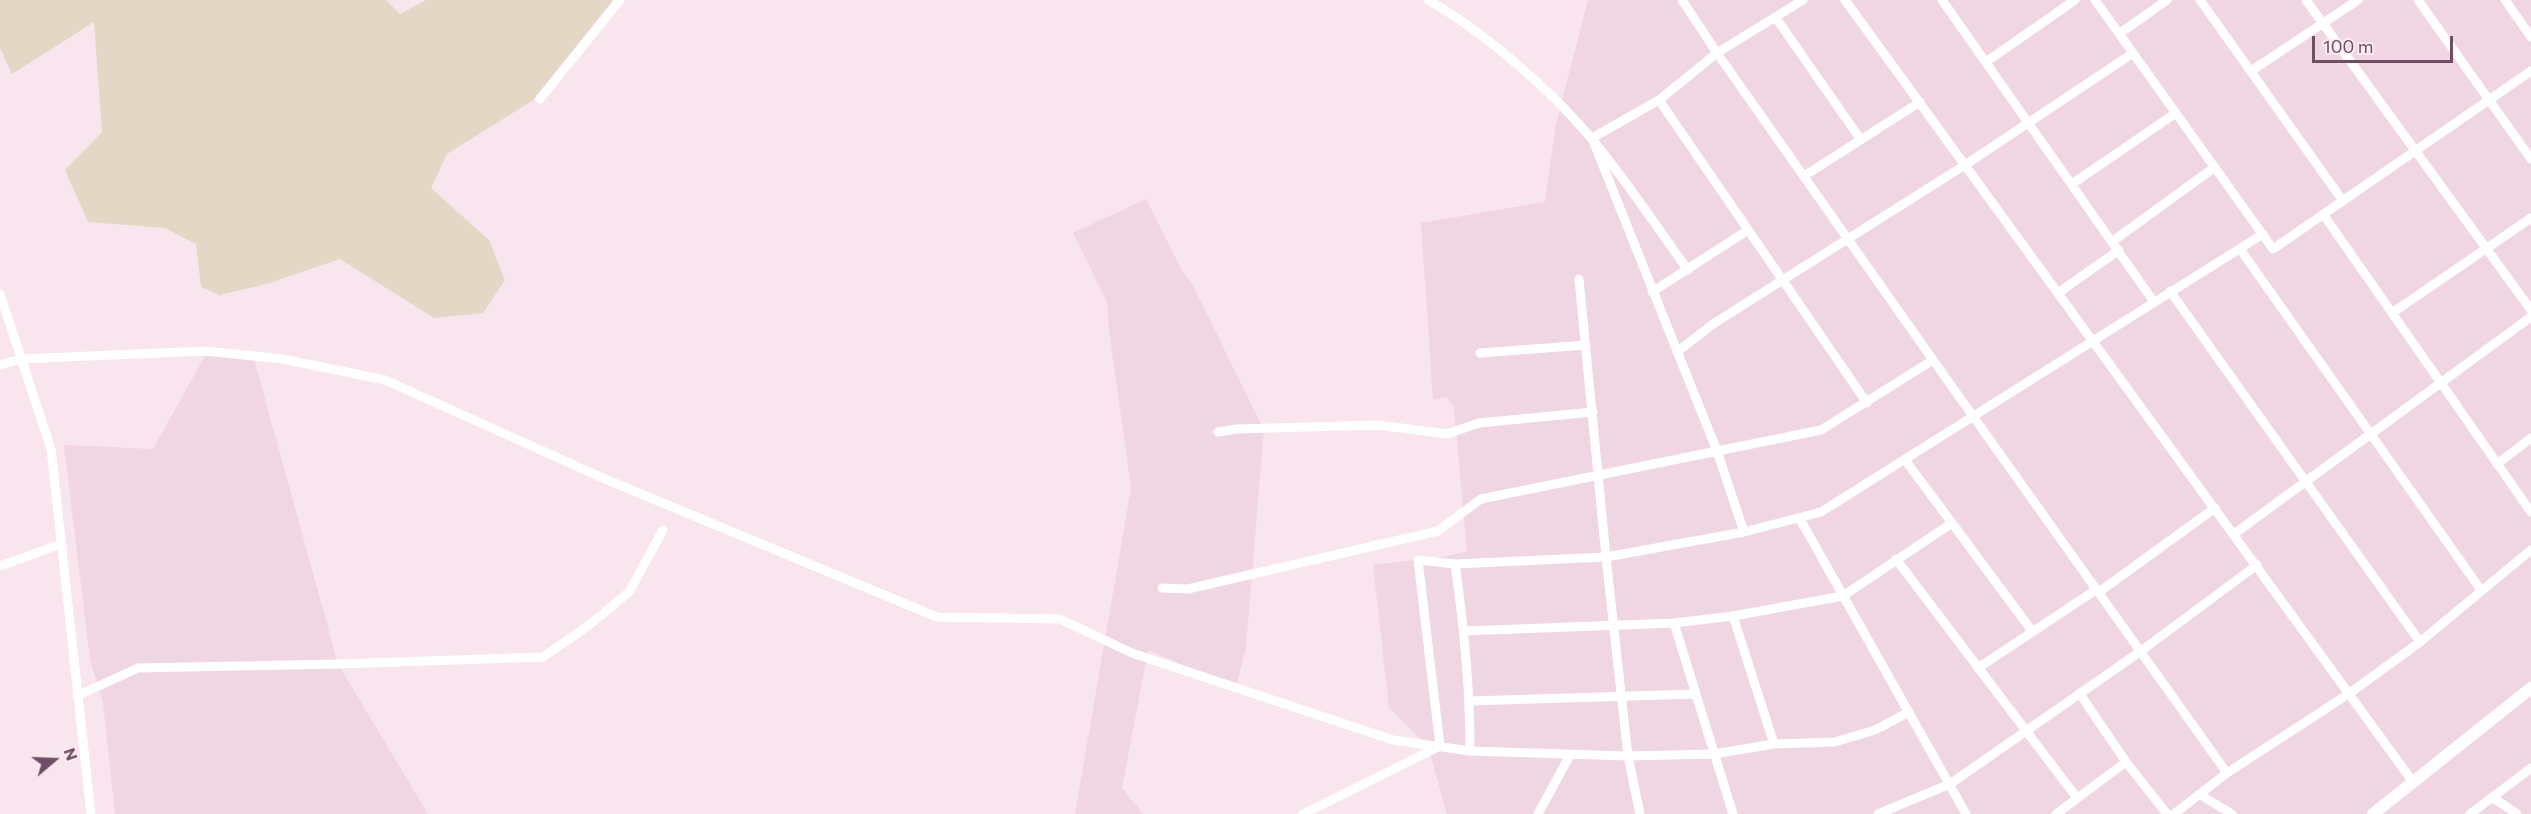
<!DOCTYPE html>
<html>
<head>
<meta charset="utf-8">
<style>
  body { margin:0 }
  #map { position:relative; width:2531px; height:814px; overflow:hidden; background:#f9e5ee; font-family:Commissioner,sans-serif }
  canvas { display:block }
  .north { position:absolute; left:24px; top:730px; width:60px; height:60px; -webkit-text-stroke:4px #fcebf3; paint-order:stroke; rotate:71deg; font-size:16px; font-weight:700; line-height:24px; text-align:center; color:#6f4e64 }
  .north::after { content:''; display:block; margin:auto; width:21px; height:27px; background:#6f4e64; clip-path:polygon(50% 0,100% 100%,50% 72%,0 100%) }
  .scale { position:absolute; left:2312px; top:36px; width:141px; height:27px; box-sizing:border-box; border:3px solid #6f4e64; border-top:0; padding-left:8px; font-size:18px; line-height:21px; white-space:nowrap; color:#6f4e64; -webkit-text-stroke:4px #fcebf3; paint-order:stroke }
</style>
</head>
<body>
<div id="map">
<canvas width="2531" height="814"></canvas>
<div class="north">N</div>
<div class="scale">100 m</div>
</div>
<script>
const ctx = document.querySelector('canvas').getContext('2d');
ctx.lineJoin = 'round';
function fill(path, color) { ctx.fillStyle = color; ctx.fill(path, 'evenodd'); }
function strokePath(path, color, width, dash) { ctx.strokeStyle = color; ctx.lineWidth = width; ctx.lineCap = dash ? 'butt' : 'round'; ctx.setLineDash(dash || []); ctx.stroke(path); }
const residential = new Path2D(`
  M1588 0H2531V814H1447L1428 746 1389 708 1373 565 1449 556 1467 551 1454 408 1447 397 1433 400 1421 223 1545 202 1556 124Z
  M1146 199 1181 269 1192 284 1264 430 1246 647 1236 688 1148 650 1122 788 1143 814H1075L1131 488 1108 321 1107 302 1073 233Z
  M205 356 254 359 338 664 428 814H115L103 703 90 660 64 445 153 449Z`);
const green = new Path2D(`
  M0 0H386L400 14 426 0H613L532 101 447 154 431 188 489 240 505 280 483 313 434 318 340 259 267 284 219 295 201 287 196 244 165 228 88 222 65 170 102 132 94 22 12 74 0 48Z`);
const minor = new Path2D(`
  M1428 0C1483 31 1550 89 1591 138 1626 180 1656 226 1688 270
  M1682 0 1717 53 1933 360 2227 773
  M1845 0 2413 782
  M1942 0 2154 302
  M2095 0 2273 249 2531 71
  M2200 0 2343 201
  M2306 0 2531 310
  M2418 0 2531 159
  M2505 0 2531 37
  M1776 18 1861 140
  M2119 34 2167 0
  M1986 62 2075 0
  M2251 71 2358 0
  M540 99 620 0
  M1659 100 1867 403
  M1592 138 1717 451 1744 532
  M1592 138 1659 100 1717 53 1803 0
  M1804 176 1920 102
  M2072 184 2176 113
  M2323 214 2531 512
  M2113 241 2215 167
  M2240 249 2481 590
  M1579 279 1606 557 1628 756 1640 814
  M2170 291 2420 642
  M1652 292 1748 230
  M2058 293 2119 250
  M0 294 51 449 91 814
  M2392 313 2531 218
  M1677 352 1713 324 1965 165 2133 53
  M1480 353 1586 345
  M0 365 21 359 205 351 283 359 385 380 605 479 937 617 1060 619 1132 653 1393 740 1470 751 1628 756 1714 754 1774 744 1835 742 1875 730 1909 712
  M1218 432 1237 429 1378 425 1447 434 1479 423 1593 412
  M2497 464 2531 438
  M1800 519 1966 814
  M1952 523 2032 631
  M2234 534 2531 317
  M1896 559 2077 798
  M1455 564C1464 626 1470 688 1470 751
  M0 566 61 544
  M1162 588 1188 589 1438 531 1481 499 1821 430 1933 360
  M2099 592 2215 508
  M1733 616 1774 744
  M1674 623 1733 814
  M1465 631 1674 623 1733 616 1843 596 1952 523 1905 460
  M1978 668 2097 589
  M2080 694 2126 762 2167 814
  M77 696 138 668 338 664 543 657 589 625 629 592 663 530
  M1470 701 1696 694
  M2199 794 2232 814
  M2492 797 2517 814
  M1303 814 1440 746 1418 560 1455 564 1606 557 1744 532 1821 512 2263 234
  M1538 814 1570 755
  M1878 814 1950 784 2141 651 2257 565
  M2056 814 2126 762
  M2174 814 2227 773 2350 693 2420 642 2531 550
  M2470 814 2531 768`);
const tertiary = new Path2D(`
  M2373 814 2531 688`);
fill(residential, '#f0d5e2');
fill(green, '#e5d7c6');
strokePath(minor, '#fff', 9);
strokePath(tertiary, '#fff', 12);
</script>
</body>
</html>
